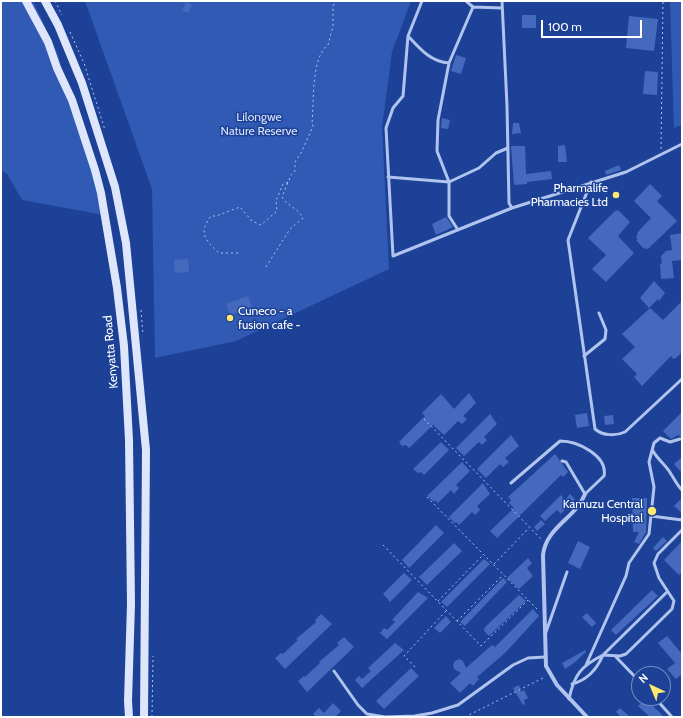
<!DOCTYPE html>
<html>
<head>
<meta charset="utf-8">
<style>
  body { margin:0 }
  #map { position:relative; width:683px; height:718px; overflow:hidden; background:#1c4196; font-family:Cabin,sans-serif }
  canvas { display:block }
  .frame { position:absolute; inset:0; border:2px solid #fff; pointer-events:none }
  .north { position:absolute; left:631px; top:666px; width:40px; height:40px; box-sizing:border-box; background:#1c4196; border:1px solid #778dc0; border-radius:50%; rotate:316deg; font-size:11px; font-weight:700; line-height:16px; text-align:center; color:#fff }
  .north::after { content:''; display:block; margin:auto; width:14px; height:18px; background:#ffe86f; clip-path:polygon(50% 0,100% 100%,50% 72%,0 100%) }
  .scale { position:absolute; left:541px; top:20px; width:101px; height:18px; box-sizing:border-box; border:2px solid #fff; border-top:0; padding-left:5px; font-size:12px; line-height:14px; white-space:nowrap; color:#fff; -webkit-text-stroke:3px #1c4196; paint-order:stroke }
</style>
</head>
<body>
<div id="map">
<canvas width="683" height="718"></canvas>
<div class="frame"></div>
<div class="north">N</div>
<div class="scale">100 m</div>
</div>
<script>
const ctx = document.querySelector('canvas').getContext('2d');
ctx.lineJoin = 'round';
function fill(path, color) { ctx.fillStyle = color; ctx.fill(path, 'evenodd'); }
function strokePath(path, color, width, dash) { ctx.strokeStyle = color; ctx.lineWidth = width; ctx.lineCap = dash ? 'butt' : 'round'; ctx.setLineDash(dash || []); ctx.stroke(path); }
function write(font, color, halo, rows, align = 'center') {
  ctx.font = font + ' Cabin,sans-serif'; ctx.lineWidth = 3; ctx.setLineDash([]); ctx.textBaseline = 'middle'; ctx.strokeStyle = halo; ctx.fillStyle = color; for (const [text, x, y, turn = 0] of rows) {
    ctx.save(); ctx.translate(x, y); ctx.rotate((+turn || 0) * Math.PI / 180); ctx.textAlign = isNaN(turn) ? turn : align; if (halo) ctx.strokeText(text, 0, 0); ctx.fillText(text, 0, 0); ctx.restore();
  }
}
const green = new Path2D(`
  M1 1H33L57 52 109 216 22 200 7 174 1 170Z
  M85 1H411L392 52 382 127 389 269 236 341 155 358 152 189Z
  M670 1H682V125L674 128Z`);
const building = new Path2D(`
  M186 2 192 5 188 13 182 10Z
  M522 15H536V28H522Z
  M629 16 658 19 654 51 626 48Z
  M456 55 466 58 461 74 451 71Z
  M645 71 658 72 657 95 643 94Z
  M442 118 450 120 448 129 441 128Z
  M513 123H519L521 133 512 134Z
  M565 145 567 162H558V146Z
  M511 146H525L526 174 551 171 552 179 527 182V184L514 185Z
  M619 165 621 170 606 175 605 171Z
  M650 184 662 196 657 201 677 221 648 249 643 248 636 240 638 239 636 237 638 234 637 233 651 218 634 201Z
  M618 210 630 222 618 236 634 253 606 282 592 269 606 255 588 238 615 211Z
  M446 217 453 227 436 235 432 224Z
  M682 233V260L672 261 674 278 661 279 660 264 662 263 661 256 666 251 672 250 670 235Z
  M188 259 189 272 175 273 174 260Z
  M654 281 665 293 659 301 658 299 649 308 640 298Z
  M248 296 252 307 230 315 226 304Z
  M682 301V352L676 358 673 359 671 356 642 386 634 377 637 374 622 359 635 347 622 334 650 308 663 320Z
  M469 393 476 403 463 416 467 419 462 424 458 421 444 435 433 425 409 448 406 445 402 446 399 442 425 416 422 413 441 394 454 409Z
  M682 412V437L678 435 671 439 663 431Z
  M587 413 589 426 577 428 575 415Z
  M490 414 497 424 484 437 487 440 482 445 479 442 464 456 456 448Z
  M613 415 614 424 605 425 604 416Z
  M511 435 519 446 505 458 509 462 503 467 500 464 486 478 477 469Z
  M441 442 449 450 424 475 421 472 418 473 413 469Z
  M555 454 568 472 563 477 561 475 497 538 490 531 514 508 509 503 511 500 508 497Z
  M682 457V473L674 464Z
  M462 462 470 471 456 485 459 488 454 494 451 490 438 503 435 500 434 502 427 496Z
  M483 483 490 494 477 506 480 510 475 515 472 512 459 525 456 522 455 523 449 517Z
  M570 494 575 499 561 514 557 510 545 521 540 516 561 495 565 500Z
  M632 498H647L646 532 639 544 634 542 639 532H633Z
  M682 498V513L674 506Z
  M541 520 545 524 537 531 534 527Z
  M436 525 444 533 409 568 402 560Z
  M663 537 667 541 656 551 653 548Z
  M578 541 590 547 580 569 568 563Z
  M682 541V572L679 575 664 560Z
  M454 543 462 551 427 585 419 577Z
  M528 558 532 563 527 568 533 576 519 589 507 578Z
  M484 559 490 564 447 607 441 602Z
  M404 573 412 580 390 602 383 594Z
  M503 578 507 582 465 626 460 622Z
  M652 590 658 596 616 635 611 630Z
  M418 592 428 598 387 639 380 633 384 628 387 630 395 622 392 620Z
  M519 595 526 601 489 636 484 631 485 627Z
  M533 609 539 616 505 653 477 677 479 679 473 686 470 683 460 693 450 683 461 673 454 669 453 665 455 661 459 659 463 661 466 668 492 645 495 647Z
  M587 613 596 623 592 627 582 617Z
  M321 614 332 624 285 669 275 658 281 653 283 654 298 640 296 639 316 622 315 620Z
  M446 616 451 622 440 633 434 628Z
  M667 636 682 654V674L676 679 667 669 675 663 658 643Z
  M344 637 354 647 307 692 298 681 304 676 305 677 320 663 319 662 339 645 337 643Z
  M395 643 404 650 362 688 355 680 359 676 362 679 371 671 368 668Z
  M585 650 586 652 574 663 565 669 562 663Z
  M411 668 419 676 384 709 376 701Z
  M519 685 521 692 524 690 528 698 524 700 525 704 523 705 513 688Z
  M646 699 664 717H650L638 706Z
  M333 703 341 711 335 717H316L313 714 319 708 324 713Z
  M620 708 630 717H621L616 712Z`);
const path = new Path2D(`
  M55 1 62 15
  M70 32 84 63 105 130
  M661 149 663 1
  M238 253H219C205 240 198 233 211 216H216L240 207 252 221 261 225 277 211 276 201 283 184 289 182 290 176 295 171V162L301 153 313 126 312 123C314 103 311 57 328 45L333 26V6L336 1
  M266 267 290 229 303 218C298 208 287 206 282 197L288 182
  M141 310 143 335
  M424 419 542 540
  M427 497 539 611
  M383 545 481 646 528 600
  M494 564 529 528
  M438 601 483 555
  M457 621 503 575
  M415 667 404 656 446 611
  M152 717 153 656
  M465 717 545 677`);
const lane = new Path2D(`
  M422 1 408 36 403 96 393 108 386 128 393 256 512 208
  M466 1 473 7 502 8
  M502 1 507 106 509 203 512 208 626 172 682 144
  M408 36C420 49 431 62 449 63
  M388 177 449 182 479 168 496 153 508 148
  M591 182 568 240 595 429C603 436 616 436 625 432L682 379
  M458 230 449 216V182L437 151 438 120 449 63 473 7
  M584 356 605 339 606 330 599 313
  M653 451C658 460 666 465 671 474 675 480 677 485 682 490
  M511 483 560 441C578 441 608 456 604 476L585 494 566 462 562 461
  M651 516 682 520
  M546 632 567 572
  M603 655 620 656 626 654 672 609 674 601 659 578 654 563 658 554 682 530
  M616 657 639 681
  M586 665 626 576 629 563 649 534 654 487 649 462 654 443 660 438 670 442 680 439
  M334 671 358 705 367 714 385 717 415 716 432 713 458 705 513 665 528 658 545 657
  M572 684C588 680 597 669 603 655
  M655 698 672 717
  M569 699C574 675 581 666 603 655L667 592`);
const street = new Path2D(`
  M585 494C576 518 546 527 543 555L546 666 557 685 587 717`);
const secondary = new Path2D(`
  M26 1 48 42 57 68 72 100 95 170 101 193 117 288 124 346 129 440 131 604 128 701 129 717
  M45 1 58 25 82 83 115 187 126 243 146 450 144 717`);
const markers = [
  [616,195,4,"#ffe86f"],
  [230,318,4,"#ffe86f"],
  [652,511,5,"#ffe86f"]
];
const parkNames = [
  ["Lilongwe",259,117],
  ["Nature Reserve",259,131]
];
const poiNames = [
  ["Pharmalife",608,188],
  ["Pharmacies Ltd",608,202],
  ["Cuneco - a",238,311,"left"],
  ["fusion cafe -",238,325,"left"],
  ["Kamuzu Central",643,504],
  ["Hospital",643,518]
];
const streetNames = [
  ["Kenyatta Road",111,352,-95]
];
fill(green, '#305ab4');
fill(building, '#456abd');
strokePath(path, '#b0c4ef', 1, [2, 3]);
strokePath(lane, '#b0c4ef', 3);
strokePath(street, '#b0c4ef', 4);
strokePath(secondary, '#dee6fb', 8);
for (const [x, y, r, color] of markers) { const dot = new Path2D(); dot.arc(x, y, r, 0, 2 * Math.PI); ctx.fillStyle = color; ctx.fill(dot); strokePath(dot, '#1c4196', 1.5); }
write('12px', '#d7e2fb', '#1c4196', parkNames);
write('12px', '#fff', '#1c4196', poiNames, 'right');
write('12px', '#fff', '#1c4196', streetNames);
</script>
</body>
</html>
